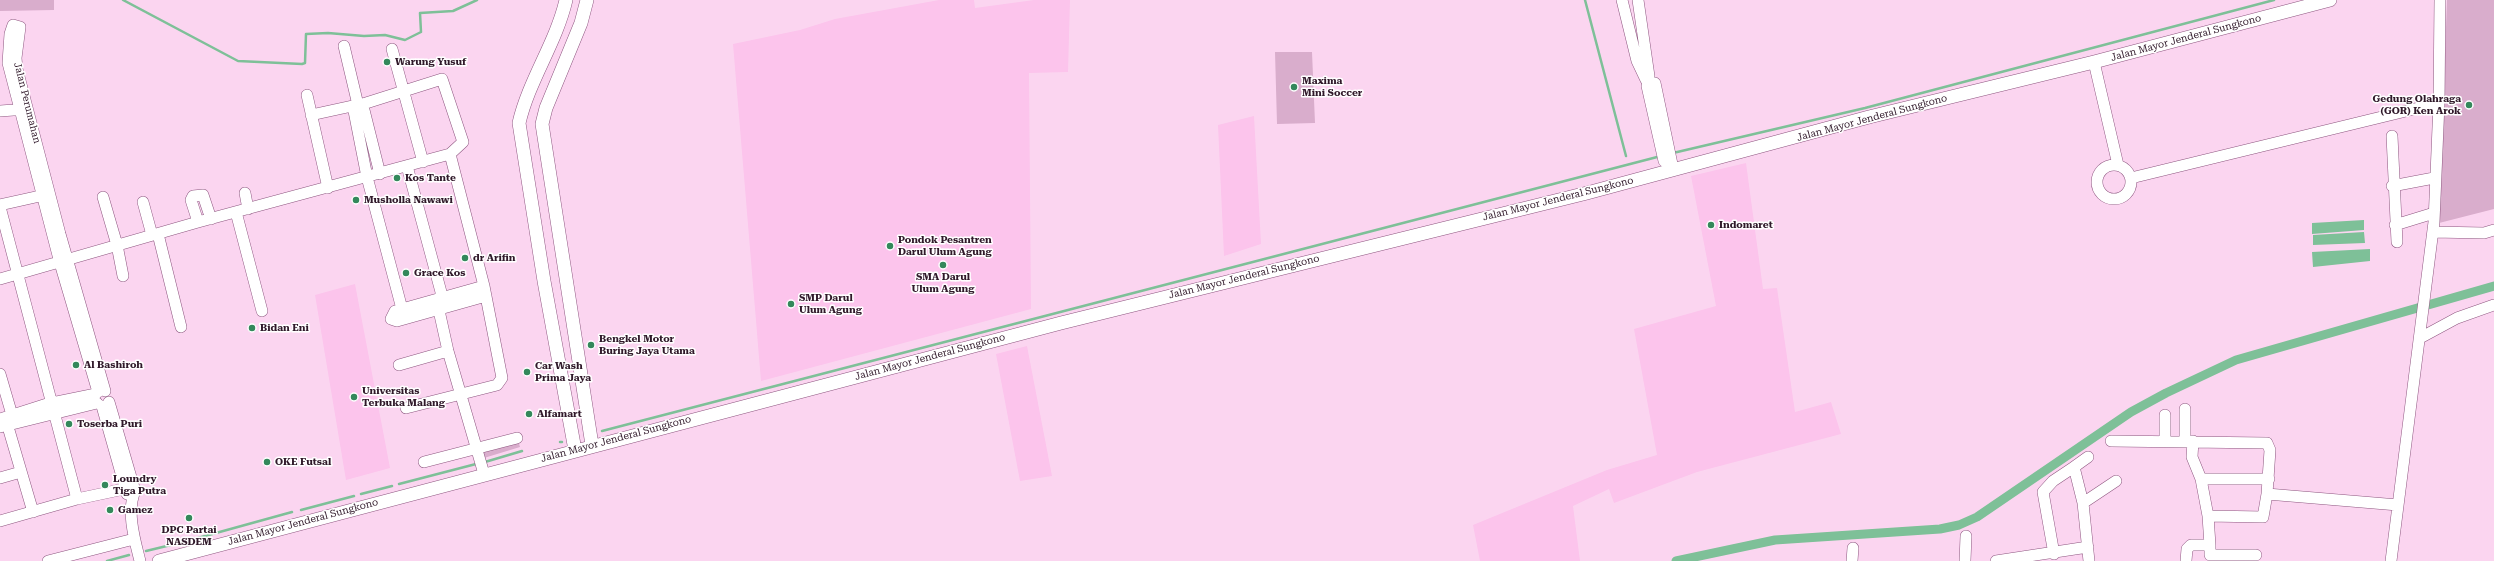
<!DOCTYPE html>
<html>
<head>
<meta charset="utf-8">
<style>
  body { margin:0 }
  canvas { display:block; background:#fbd5f0 }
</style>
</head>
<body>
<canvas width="2494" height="561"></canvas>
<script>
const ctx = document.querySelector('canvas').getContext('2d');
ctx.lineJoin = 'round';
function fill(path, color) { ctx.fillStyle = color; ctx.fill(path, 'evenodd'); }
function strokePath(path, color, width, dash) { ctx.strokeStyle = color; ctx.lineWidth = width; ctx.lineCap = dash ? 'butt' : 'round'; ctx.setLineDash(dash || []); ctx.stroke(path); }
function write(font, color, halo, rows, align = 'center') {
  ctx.font = font + ' "Roboto Serif",serif'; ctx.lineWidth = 3; ctx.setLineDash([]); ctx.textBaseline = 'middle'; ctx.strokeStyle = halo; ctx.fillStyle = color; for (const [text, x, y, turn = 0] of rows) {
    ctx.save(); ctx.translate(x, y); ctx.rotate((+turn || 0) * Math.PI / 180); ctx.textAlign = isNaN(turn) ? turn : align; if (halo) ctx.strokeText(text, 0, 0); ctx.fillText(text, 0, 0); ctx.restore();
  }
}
const built = new Path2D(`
  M939 0H974L975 8 1034 0H1070L1068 72 1029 73 1031 309 761 381 733 44 800 30 835 19Z
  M1254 116 1261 244 1224 256 1218 125Z
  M1746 163 1763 289 1777 288 1795 412 1831 402 1841 434 1697 472 1614 503 1609 489 1573 506 1580 561H1480L1473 525 1607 470 1657 455 1634 329 1716 306 1691 176Z
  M355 284 390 468 346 480 315 295Z
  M1027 346 1052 476 1020 481 996 354Z`);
const green = new Path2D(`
  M0 0H54V10L0 11Z
  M2447 0H2494V209L2439 223Z
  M1275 52H1312L1315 123 1277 124Z
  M518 440 520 447 484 458 483 450Z`);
const water = new Path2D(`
  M2364 220V230L2312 234V223Z
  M2364 232 2365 243 2313 245V235Z
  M2370 249V261L2313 267 2312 252Z`);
const stream = new Path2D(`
  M123 0 238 61 302 64 305 63 306 34 328 33 364 36 385 35 405 40 421 32 420 13 453 11 477 0
  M1585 0 1626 156
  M1673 153 1865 108 2274 0
  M602 431 1661 156
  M560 442H562
  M485 462 522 451
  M399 484 476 464
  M361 494 392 486
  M301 510 354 496
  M187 541 292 512
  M146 551 175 544
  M107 561 129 555`);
const canal = new Path2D(`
  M1676 561 1775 540 1940 529 1959 525 1977 517 2131 412 2166 393 2236 360 2494 286`);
const minor = new Path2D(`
  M1622 0 1637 61 1646 80
  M1638 0 1649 76
  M344 46 358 105 364 110 380 174
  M392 49 423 162
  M2094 62 2118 165
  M1655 83 1673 169
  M1647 86 1664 161
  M307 95 328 188
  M358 105 354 111 367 177 402 309
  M0 111 27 109
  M2392 136 2397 242
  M2097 182a17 17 0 1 1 34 0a17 17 0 1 1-34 0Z
  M407 166 441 292 440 315 448 351 484 474
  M2131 178 2439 103
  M2392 186 2434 178
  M245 193 248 209
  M103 197 117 245 123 276
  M143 202 152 235
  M0 205 49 194
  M0 207 77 499
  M236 212 262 311
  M198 222 191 200 193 196 203 195 211 219
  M2395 225 2434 213
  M2433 232 2484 233 2494 230
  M158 234 181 327
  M0 279 198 222 450 154 463 142 442 79 366 103 311 115
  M484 286 395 311 391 319 397 321 486 296
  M2420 338 2457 318 2494 305
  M399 365 448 351
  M0 374 12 415
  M98 392 60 263 8 63 10 34 13 25 20 27 16 58 17 69 60 234 105 391
  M109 402 135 491C126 511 135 541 140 561
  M102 406 127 494
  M406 408 497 385 502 378 484 286 450 154
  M2185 409V441
  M2165 415V441
  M0 419 47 404 96 394
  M6 420 33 512
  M0 427 97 403
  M2111 441 2267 443 2270 450 2267 494 2398 505
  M2193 441 2192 457 2201 479 2208 516 2263 517 2267 494
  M424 462 517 438
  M0 478 21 472
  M2201 479H2269
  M2083 503 2074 467 2088 457
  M2208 516 2210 545
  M0 521 77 499 124 489
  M2054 554 2043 492 2053 481 2074 467
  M48 561 134 539
  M1852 561 1853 548
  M1965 561 1966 536
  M1996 561 2088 547
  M2089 561 2083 503 2116 481
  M2186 561 2187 549 2191 545H2210V555H2256
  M2391 561 2434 222 2439 103 2440 0`);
const major = new Path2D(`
  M566 0C556 43 529 80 519 123L544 281 575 450
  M587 0 581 23 546 108 542 124 592 445
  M159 561 1061 323 1587 193 1869 117 2094 62 2330 0`);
const markers = [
  [387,62,4,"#33885b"],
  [1294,87,4,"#33885b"],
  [2469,105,4,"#33885b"],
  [397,178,4,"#33885b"],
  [356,200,4,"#33885b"],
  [1711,225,4,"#33885b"],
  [890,246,4,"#33885b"],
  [465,258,4,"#33885b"],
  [943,265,4,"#33885b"],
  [406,273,4,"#33885b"],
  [791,304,4,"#33885b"],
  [252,328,4,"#33885b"],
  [591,345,4,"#33885b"],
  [76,365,4,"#33885b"],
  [527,372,4,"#33885b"],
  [354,397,4,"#33885b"],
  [529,414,4,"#33885b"],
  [69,424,4,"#33885b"],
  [267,462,4,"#33885b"],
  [105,485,4,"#33885b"],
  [110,510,4,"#33885b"],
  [189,518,4,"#33885b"]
];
const streetNames = [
  ["Jalan Mayor Jenderal Sungkono",2186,38,-15],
  ["Jalan Perumahan",27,103,76],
  ["Jalan Mayor Jenderal Sungkono",1872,118,-15],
  ["Jalan Mayor Jenderal Sungkono",1558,199,-14],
  ["Jalan Mayor Jenderal Sungkono",1244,277,-14],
  ["Jalan Mayor Jenderal Sungkono",930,357,-15],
  ["Jalan Mayor Jenderal Sungkono",616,439,-15],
  ["Jalan Mayor Jenderal Sungkono",303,522,-15]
];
const poiNames = [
  ["Warung Yusuf",395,62],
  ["Maxima",1302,81],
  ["Mini Soccer",1302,93],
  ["Gedung Olahraga",2461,99,"right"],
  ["(GOR) Ken Arok",2461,111,"right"],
  ["Kos Tante",405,178],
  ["Musholla Nawawi",364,200],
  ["Indomaret",1719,225],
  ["Pondok Pesantren",898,240],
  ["Darul Ulum Agung",898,252],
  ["dr Arifin",473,258],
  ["Grace Kos",414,273],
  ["SMA Darul",943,277,"center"],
  ["Ulum Agung",943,289,"center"],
  ["SMP Darul",799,298],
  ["Ulum Agung",799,310],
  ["Bidan Eni",260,328],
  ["Bengkel Motor",599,339],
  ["Buring Jaya Utama",599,351],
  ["Al Bashiroh",84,365],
  ["Car Wash",535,366],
  ["Prima Jaya",535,378],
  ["Universitas",362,391],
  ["Terbuka Malang",362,403],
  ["Alfamart",537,414],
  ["Toserba Puri",77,424],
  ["OKE Futsal",275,462],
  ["Loundry",113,479],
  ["Tiga Putra",113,491],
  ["Gamez",118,510],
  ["DPC Partai",189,530,"center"],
  ["NASDEM",189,542,"center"]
];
fill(built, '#fcc4ec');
fill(green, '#d9adcc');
fill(water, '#7ec098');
strokePath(stream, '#7ec098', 2.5);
strokePath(canal, '#7ec098', 9);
strokePath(minor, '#8e5780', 12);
strokePath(major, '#8e5780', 14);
strokePath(minor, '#fff', 11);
strokePath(major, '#fff', 13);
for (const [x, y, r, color] of markers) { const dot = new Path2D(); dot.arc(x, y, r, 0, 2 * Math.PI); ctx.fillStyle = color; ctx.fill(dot); strokePath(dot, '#fff', 1.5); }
write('10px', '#30192a', '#fff', streetNames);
write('bold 10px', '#30192a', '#fff', poiNames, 'left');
</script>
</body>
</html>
